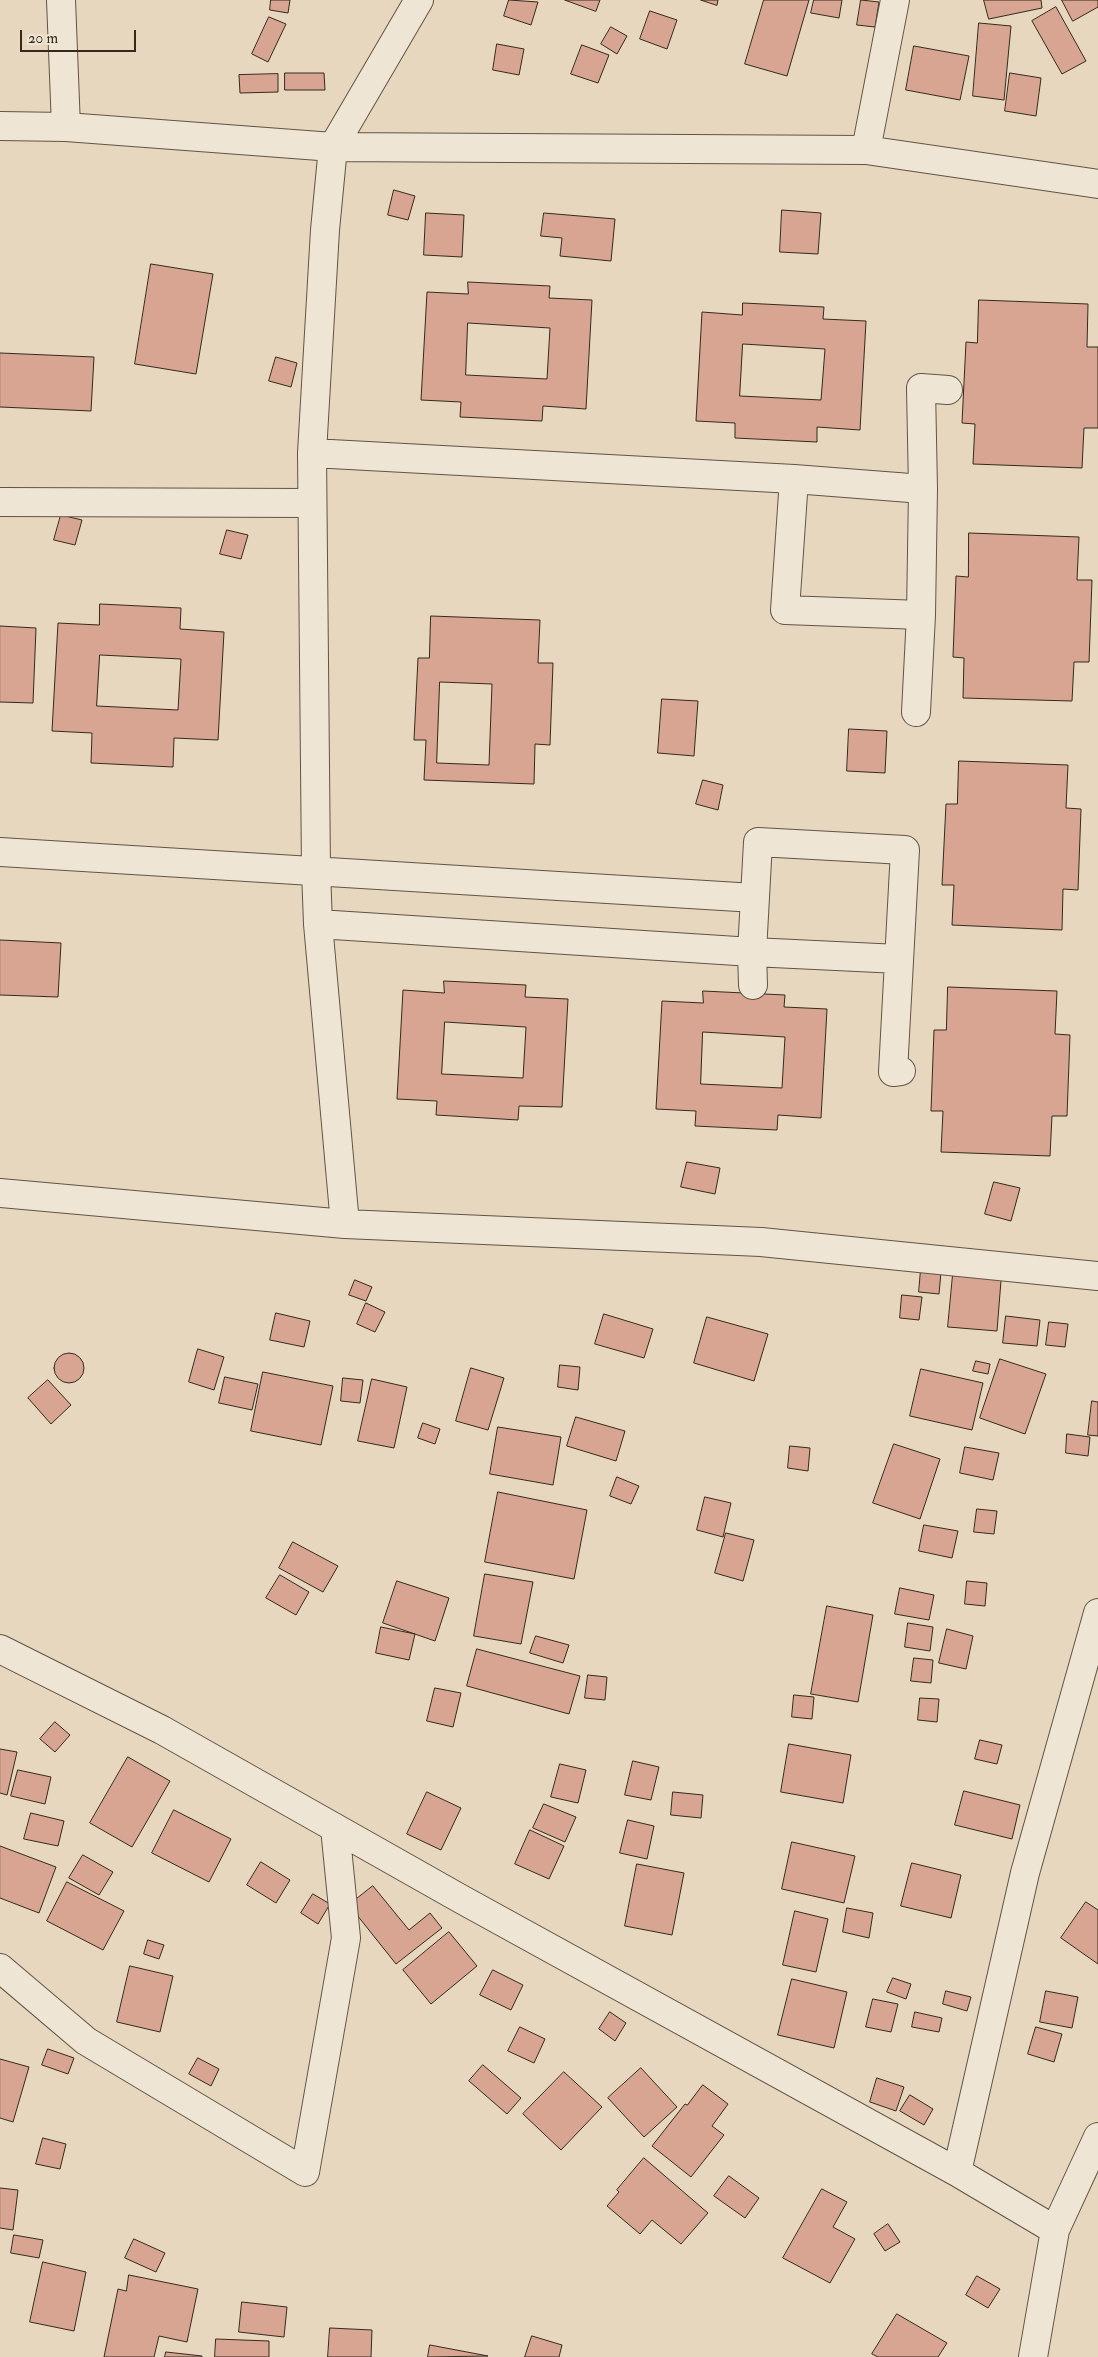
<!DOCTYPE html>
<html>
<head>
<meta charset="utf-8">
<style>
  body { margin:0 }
  #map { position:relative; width:1098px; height:2357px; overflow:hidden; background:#e6d7be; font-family:"IM FELL Double Pica",serif }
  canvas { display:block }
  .scale { position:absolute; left:20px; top:30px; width:116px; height:22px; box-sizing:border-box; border:2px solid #35291c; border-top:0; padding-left:6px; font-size:15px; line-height:18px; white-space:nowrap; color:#35291c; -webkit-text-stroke:4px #efe5d5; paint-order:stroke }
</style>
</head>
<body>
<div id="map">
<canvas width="1098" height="2357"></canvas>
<div class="scale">20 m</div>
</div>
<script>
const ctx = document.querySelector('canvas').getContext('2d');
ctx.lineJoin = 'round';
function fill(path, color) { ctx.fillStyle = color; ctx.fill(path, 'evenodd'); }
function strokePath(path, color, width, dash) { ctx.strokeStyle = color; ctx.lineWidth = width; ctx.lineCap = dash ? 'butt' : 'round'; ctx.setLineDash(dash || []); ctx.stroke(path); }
const building = new Path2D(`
  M271 0H290L288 13 270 10Z
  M509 0 538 2 531 25 504 16Z
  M565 0H600L596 11Z
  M701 0H718L717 5Z
  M764 0H809L787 76 745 64Z
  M814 0H842L839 18 811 13Z
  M861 0 879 2 875 27 857 25Z
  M984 0H1041L1042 8 989 19Z
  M1062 0H1098V7L1073 21Z
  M1056 7 1086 61 1062 74 1032 21Z
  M650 11 677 20 667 49 640 39Z
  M269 17 286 24 268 62 252 54Z
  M979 23 1011 26 1004 100 973 96Z
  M611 27 627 36 617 54 601 44Z
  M497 44 524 49 519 75 493 70Z
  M582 45 609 55 598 83 571 74Z
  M914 46 969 56 960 100 906 90Z
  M285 73H324L325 90H285Z
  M1010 73 1041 78 1036 116 1005 111Z
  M278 74V92L240 93 239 75Z
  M394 190 415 196 408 220 388 215Z
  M782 210 821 213 818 254 780 252Z
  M426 213 464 215 462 257 424 255Z
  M544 213 615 219 611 261 560 256 562 238 541 236Z
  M151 264 213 274 196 374 135 364Z
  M468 282 550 286 549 298 592 300 586 409 543 406 542 421 460 417 461 402 421 400 427 292 468 294ZM468 323 550 328 547 379 466 375Z
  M979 300 1088 304 1087 347H1098V428H1084L1082 468 973 464 975 424 962 423 966 342 977 343Z
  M743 303 824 307 823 319 866 321 860 430 817 427V442L735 438V423L696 421 702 312 742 315ZM743 344 825 349 821 400 740 396Z
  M0 353 94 357 91 411 0 407Z
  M276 357 297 363 291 387 269 381Z
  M61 515 82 520 75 545 54 540Z
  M227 530 248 535 241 559 220 554Z
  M969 533 1079 537 1077 580H1092L1089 662H1074L1072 701 963 698 964 658 953 657 956 576 968 577Z
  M100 604 181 608 180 629 224 632 218 740 174 738 173 767 91 763 92 733 52 731 58 623 99 625ZM100 655 181 659 178 710 97 706Z
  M431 616 540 620 538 663H553L550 745 535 744 534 784 424 780 426 740H414L418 658H429ZM440 682 492 684 489 765 437 763Z
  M0 626 36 628 33 703 0 702Z
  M662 699 698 701 694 756 658 753Z
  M849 729 887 731 885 773 847 771Z
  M959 761 1068 765 1066 808 1081 809 1078 890 1063 889 1062 930 952 925 954 885H942L946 804H957Z
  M703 780 723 785 718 810 696 804Z
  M0 940 61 943 58 997 0 995Z
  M444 981 526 985 525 997 568 999 562 1107 519 1106 518 1120 436 1115 437 1101 397 1099 403 990 444 993ZM445 1022 526 1027 523 1078 442 1074Z
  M948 987 1057 991 1055 1034 1070 1035 1067 1116H1052L1050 1156 941 1152 943 1111H931L934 1030H946Z
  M703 991 785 995 784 1007 827 1009 821 1118 778 1115 777 1130 695 1126 696 1111 656 1109 662 1001 703 1003ZM703 1032 785 1037 782 1088 701 1084Z
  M687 1162 720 1168 715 1194 681 1187Z
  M994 1182 1020 1188 1011 1221 985 1214Z
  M954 1264 1002 1268 997 1331 948 1327Z
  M921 1269 941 1272 939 1294 919 1292Z
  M355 1280 372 1287 366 1301 349 1295Z
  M902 1295 922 1297 919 1320 900 1318Z
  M366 1303 385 1312 375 1332 357 1324Z
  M276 1313 310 1321 304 1347 270 1340Z
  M604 1314 653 1329 644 1358 595 1344Z
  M1006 1316 1040 1320 1037 1346 1003 1343Z
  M707 1317 768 1334 754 1381 694 1363Z
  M1049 1322 1068 1324 1065 1347 1046 1345Z
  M198 1349 224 1357 214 1390 189 1382Z
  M54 1368a15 15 0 1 1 30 0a15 15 0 1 1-30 0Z
  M1000 1359 1046 1374 1025 1434 980 1418Z
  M976 1361 990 1364 988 1374 973 1371Z
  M560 1365 580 1367 578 1390 558 1387Z
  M471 1368 504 1378 488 1430 456 1421Z
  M921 1369 983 1383 972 1430 910 1416Z
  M263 1372 333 1386 321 1445 251 1431Z
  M225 1377 258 1384 252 1410 219 1403Z
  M343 1378 363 1380 360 1403 341 1401Z
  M372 1379 407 1387 394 1448 358 1441Z
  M48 1380 71 1405 51 1424 28 1398Z
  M1092 1401 1098 1402V1436L1088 1435Z
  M576 1417 625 1431 616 1461 567 1446Z
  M423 1423 440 1429 435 1444 418 1438Z
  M498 1427 561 1437 553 1485 490 1474Z
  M1067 1434 1090 1437 1088 1456 1066 1453Z
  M894 1444 940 1459 920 1519 873 1503Z
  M790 1446 810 1448 808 1471 788 1468Z
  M965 1447 999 1453 993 1480 960 1473Z
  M617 1477 639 1486 631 1504 610 1496Z
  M498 1492 587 1510 574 1579 485 1562Z
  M705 1497 731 1503 723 1537 697 1530Z
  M977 1509 997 1511 994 1534 974 1532Z
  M924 1525 958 1531 952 1558 919 1551Z
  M726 1533 754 1540 743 1581 715 1573Z
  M293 1542 338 1566 323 1592 279 1568Z
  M485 1574 533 1582 521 1644 474 1636Z
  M280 1575 309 1592 296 1615 266 1598Z
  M397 1581 449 1598 435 1641 383 1623Z
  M967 1581 987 1583 985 1606 965 1604Z
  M900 1588 934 1595 929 1620 895 1614Z
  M827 1606 873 1615 858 1702 811 1694Z
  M908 1623 933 1627 930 1651 905 1647Z
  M381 1627 415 1634 409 1660 376 1653Z
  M947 1629 973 1636 966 1669 939 1663Z
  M536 1636 569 1645 563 1663 530 1653Z
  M477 1649 580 1676 569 1714 467 1686Z
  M914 1658 933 1660 931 1683 911 1681Z
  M588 1675 607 1677 605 1700 585 1698Z
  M435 1688 461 1693 453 1727 427 1721Z
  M794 1695 814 1697 812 1719 792 1717Z
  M920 1698 939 1699 937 1722 918 1720Z
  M55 1722 70 1735 55 1752 40 1739Z
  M980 1740 1002 1745 997 1764 975 1759Z
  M789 1744 851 1755 843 1803 781 1792Z
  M0 1749 17 1752 7 1795 0 1793Z
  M128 1757 170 1781 132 1847 90 1823Z
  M633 1761 659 1767 651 1800 625 1795Z
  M560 1764 586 1770 578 1803 551 1797Z
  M18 1770 51 1777 45 1804 11 1796Z
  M964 1791 1020 1805 1012 1839 955 1825Z
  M427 1792 461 1808 441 1850 407 1834Z
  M673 1792 703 1795 701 1818 671 1815Z
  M544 1804 576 1817 565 1842 533 1828Z
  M174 1810 231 1839 209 1882 152 1853Z
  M31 1813 64 1821 58 1846 24 1839Z
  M628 1820 654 1826 647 1859 620 1853Z
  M530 1830 564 1846 549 1879 515 1864Z
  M792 1842 855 1856 844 1903 782 1889Z
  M0 1846 56 1867 39 1913 0 1898Z
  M83 1855 113 1872 99 1895 69 1878Z
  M261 1862 290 1880 276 1903 247 1885Z
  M912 1863 961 1875 951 1918 901 1906Z
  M637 1864 684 1873 672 1935 625 1926Z
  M67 1882 124 1911 103 1950 47 1921Z
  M373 1886 409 1930 430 1913 442 1928 396 1964 349 1905Z
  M313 1894 330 1904 318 1924 301 1913Z
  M1086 1902 1098 1910V1964L1061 1938Z
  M847 1908 873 1913 869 1938 843 1932Z
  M795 1911 828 1919 816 1972 783 1965Z
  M449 1932 477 1966 431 2004 403 1970Z
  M148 1940 164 1945 159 1959 144 1954Z
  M130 1966 173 1976 160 2032 117 2022Z
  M493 1970 523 1985 511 2010 480 1995Z
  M893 1978 911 1984 906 1999 887 1992Z
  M792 1979 847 1992 834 2048 778 2035Z
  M946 1991 971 1997 967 2011 943 2004Z
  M1046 1991 1078 1997 1072 2028 1040 2022Z
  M873 1999 898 2004 891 2032 866 2027Z
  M610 2012 626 2023 615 2041 599 2029Z
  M915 2012 942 2018 939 2032 912 2027Z
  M520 2027 545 2039 534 2063 508 2051Z
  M1036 2027 1062 2034 1054 2062 1028 2054Z
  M48 2049 74 2058 68 2074 42 2065Z
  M198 2058 219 2069 211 2086 189 2074Z
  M0 2059 29 2067 13 2122 0 2118Z
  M483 2065 521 2098 507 2114 469 2081Z
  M641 2068 677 2107 644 2137 608 2098Z
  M564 2072 602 2107 561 2150 523 2114Z
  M877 2078 904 2087 896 2111 870 2102Z
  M703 2085 728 2104 712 2126 724 2135 691 2177 652 2146 685 2104 687 2105Z
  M910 2095 933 2109 924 2125 900 2111Z
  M43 2138 66 2144 60 2169 36 2164Z
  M644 2158 708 2213 681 2244 652 2220 640 2234 607 2206 619 2192 617 2190Z
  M729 2176 759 2198 745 2218 714 2196Z
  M0 2188 18 2190 13 2230 0 2228Z
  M822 2189 847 2202 833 2227 855 2239 830 2283 783 2258Z
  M888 2224 900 2242 885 2251 874 2234Z
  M14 2235 43 2240 39 2258 11 2253Z
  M134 2239 165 2253 156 2272 125 2258Z
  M43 2262 86 2272 74 2331 30 2322Z
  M129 2275 198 2289 187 2342 159 2336 154 2357H104L118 2289 126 2291Z
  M977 2276 1000 2289 988 2308 966 2295Z
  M242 2302 287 2307 284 2337 239 2332Z
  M897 2314 947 2343 938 2357H878L872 2354Z
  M330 2328 372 2330 371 2357H328Z
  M532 2336 562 2345 559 2357H525Z
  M216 2339 269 2341V2357H215Z
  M430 2345 488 2356 428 2357Z
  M166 2352 202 2356V2357H165Z`);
const minor = new Path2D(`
  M61 0 66 127
  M0 126 66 127 333 147 866 150 1098 184
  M866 150 895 0
  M312 453 794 479 785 610 921 615 916 712
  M794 479 923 489 921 615
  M923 489 921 388 948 390
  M0 502 311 503
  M0 852 755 898
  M318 924 752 952 753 985
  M899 959 752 952 758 842 905 850 893 1072 901 1071
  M0 1193 345 1224 761 1242 1098 1276
  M345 1224 318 924 316 871 312 453 325 230 333 147 419 0
  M0 1649 162 1730 461 1899 957 2172 1055 2230 1033 2357
  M0 1968 86 2041 305 2172 346 1938 335 1828
  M957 2172 1025 1873 1098 1613
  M1055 2230 1098 2137`);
fill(building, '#d8a592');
strokePath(building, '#35291c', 1);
strokePath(minor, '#615444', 30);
strokePath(minor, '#efe5d5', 28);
</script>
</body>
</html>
